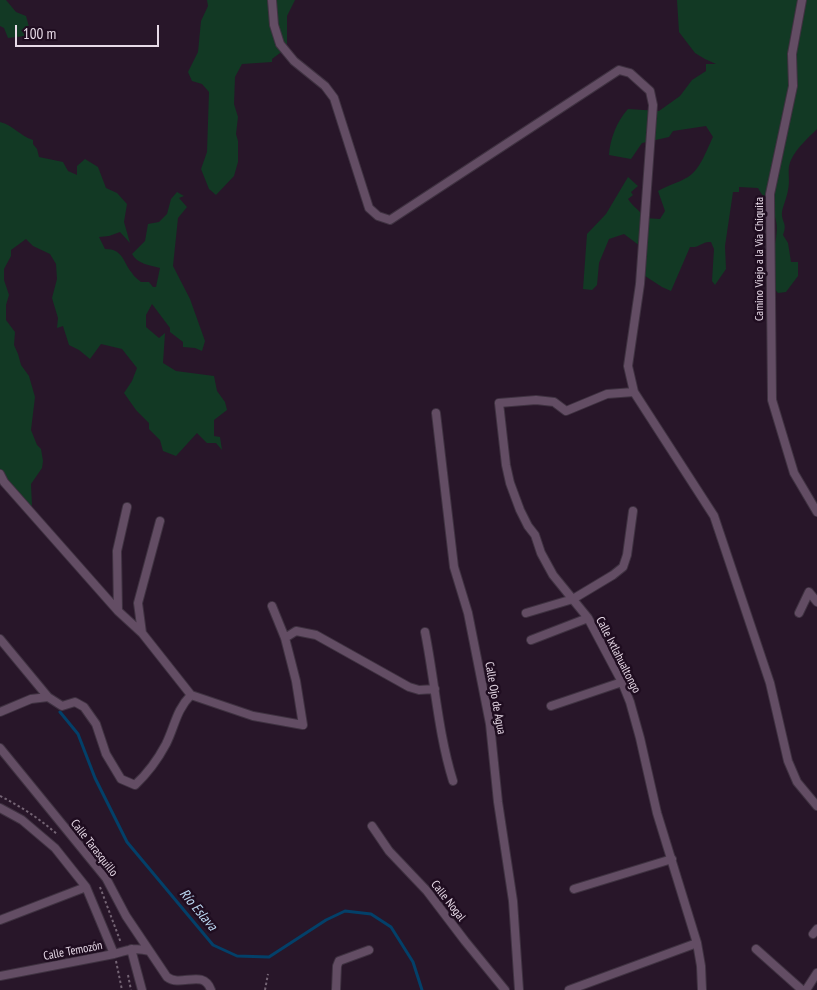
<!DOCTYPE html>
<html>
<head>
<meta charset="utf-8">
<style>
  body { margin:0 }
  #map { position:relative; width:817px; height:990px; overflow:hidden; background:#281629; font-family:"PT Sans Narrow",sans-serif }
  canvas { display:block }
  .scale { position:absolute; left:15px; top:25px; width:144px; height:22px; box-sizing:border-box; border:2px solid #e7dae7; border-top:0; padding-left:6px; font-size:15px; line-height:18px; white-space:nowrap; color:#e7dae7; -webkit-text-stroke:4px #1f0d20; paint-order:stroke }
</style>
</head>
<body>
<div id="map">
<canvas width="817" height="990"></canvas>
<div class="scale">100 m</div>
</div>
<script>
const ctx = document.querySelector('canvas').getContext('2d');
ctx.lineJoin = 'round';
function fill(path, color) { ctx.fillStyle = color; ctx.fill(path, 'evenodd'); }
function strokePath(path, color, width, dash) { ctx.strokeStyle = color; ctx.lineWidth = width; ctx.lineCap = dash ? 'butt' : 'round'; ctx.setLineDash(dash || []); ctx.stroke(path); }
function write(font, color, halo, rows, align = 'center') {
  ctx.font = font + ' "PT Sans Narrow",sans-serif'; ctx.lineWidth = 5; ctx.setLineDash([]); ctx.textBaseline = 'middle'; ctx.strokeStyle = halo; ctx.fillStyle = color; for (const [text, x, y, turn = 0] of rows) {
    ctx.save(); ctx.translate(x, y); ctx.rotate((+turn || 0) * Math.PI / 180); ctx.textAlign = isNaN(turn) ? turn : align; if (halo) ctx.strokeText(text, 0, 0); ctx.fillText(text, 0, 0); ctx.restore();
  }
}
const green = new Path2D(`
  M0 0H6L16 12 26 16 29 27 25 36 8 38 4 28 0 26Z
  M207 0H295L287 16V44L284 50 272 59V62L242 64 235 77 234 104 238 117 236 134 238 141V162L234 176 216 195 209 189 201 169 207 152 209 92 202 84 192 81 188 72 198 52 201 21 208 6Z
  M677 0H817V129C807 139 792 152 789 166 788 174 790 182 788 190 787 197 783 206 782 212 781 222 788 223 783 235L788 243 791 262H798V276L786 292 778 293 773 287C778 275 772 273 772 261 772 253 775 246 776 238 780 214 769 207 758 188L739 187V192H733L725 246 726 269 715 285 712 281 714 249 711 242C702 241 700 248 690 247L671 291 662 287 642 274 640 246 624 234 609 239 599 263 597 285 592 290 583 289 587 234 606 214 628 177 638 186 631 192 633 195 628 199C633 207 640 210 644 218L660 219 665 211 658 191C668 185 678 183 688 177 700 170 707 149 713 137L706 126 673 131 669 137 642 143 631 159 609 155C610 139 617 121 628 109L659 111 680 96 692 80 706 71V64H716L705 59 695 53 679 32Z
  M0 122C13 125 20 136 33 140V144L37 149 39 157 63 162 68 171 77 175V166L85 159 98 167 106 188 117 193 127 204 124 222 130 243 120 232 109 236 99 237 105 249C124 249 123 263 132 273 134 277 138 279 141 282H149L153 287H156L160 268C150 265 137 264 132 254L145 241 148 224 159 222 167 214 171 199 177 192 184 196 179 198 187 207 178 218 173 266 190 299 205 341 202 351 195 348 183 347V342L170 332V328L152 304 146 315V327L159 338 165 333 163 363 176 371 214 376 217 391 225 402 227 410 214 420V436L220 437 222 450 216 443H207L197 433 176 456 163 451 160 440 149 429V423L136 410 124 393 132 381 137 368 122 349 101 344 90 359 79 350 69 345 63 326 57 328 58 318 52 298 57 279 56 264 50 254 33 246 26 239 11 250V256L4 269V280L9 295 6 305V320L15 332 14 345 18 354 21 365 29 376 35 397 31 430 37 445 41 449 43 461 42 468 31 484 32 506 20 498 0 479Z`);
const stream = new Path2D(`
  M60 712 78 734 95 778 127 842 213 945 237 956 269 957 326 920 345 911 371 914 391 927 413 962 422 990`);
const path = new Path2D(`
  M0 796C22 807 40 819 58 835
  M100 887 121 943
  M116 961 122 990
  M128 975 131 990
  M265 990 268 974`);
const minor = new Path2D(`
  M272 0 274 25 280 44 294 61 325 86 334 98 369 208 378 216 390 220 619 70 630 73 650 91 653 105 640 284 628 366 634 392 714 516 770 683 788 761 797 782 817 806
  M802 0 792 54 793 86 770 194 772 400 794 473 817 512
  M634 392 607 394 566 411 554 402 536 400 499 403 506 465 510 483 520 510 528 526 535 535 541 553 553 575 588 618 622 682 630 702 640 738 657 813 697 943 701 966 702 990
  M436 413 454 567 468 613 490 724 498 802 513 901 519 990
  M0 474 4 482 118 611
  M127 507 117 551 118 611 142 633
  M160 521 138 603 142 633 191 695
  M526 613 573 599 613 575 623 567 627 555 633 511
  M799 613 809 592 817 602
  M425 632C435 682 438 733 453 781
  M285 638 296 631 316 635 409 687 419 690 435 689
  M0 639 48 697
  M531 640 588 618
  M551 706 622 682
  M0 712 31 699 48 697 62 706 75 702 84 707 96 724 106 754 121 779 135 785C149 772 157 761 166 744 175 726 176 710 191 695L253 716 303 725 296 681 285 638 272 606
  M0 748 106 878 126 916 167 977C181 988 203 968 211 990
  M0 808 22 820 55 848 86 887 114 954
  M372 826 389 851 427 891 465 941 505 990
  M574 889 672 859
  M0 920 86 887
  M813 934 817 929
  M131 949 142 990
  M756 949 802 990
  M0 976 114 954C128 950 136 947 149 951
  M336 990 337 966 339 961 369 950
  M569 990 697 943
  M806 990 817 973`);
const streetNames = [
  ["Camino Viejo a la Vía Chiquita",760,259,-90],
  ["Calle Ixtlahualtongo",618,655,63],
  ["Calle Ojo de Agua",495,698,80],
  ["Calle Tarasquillo",94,848,52],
  ["Calle Nogal",448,901,52],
  ["Calle Temozón",73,951,-11]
];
const waterNames = [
  ["Río Eslava",198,910,50]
];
fill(green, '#123924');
strokePath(stream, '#034069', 3);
strokePath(minor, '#3f3241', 10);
strokePath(path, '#746474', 2, [2.5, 2.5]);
strokePath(minor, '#634d64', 8);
write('12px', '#e7dae7', '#1f0d20', streetNames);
write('italic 14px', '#bddaf4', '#1f0d20', waterNames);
</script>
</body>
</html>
